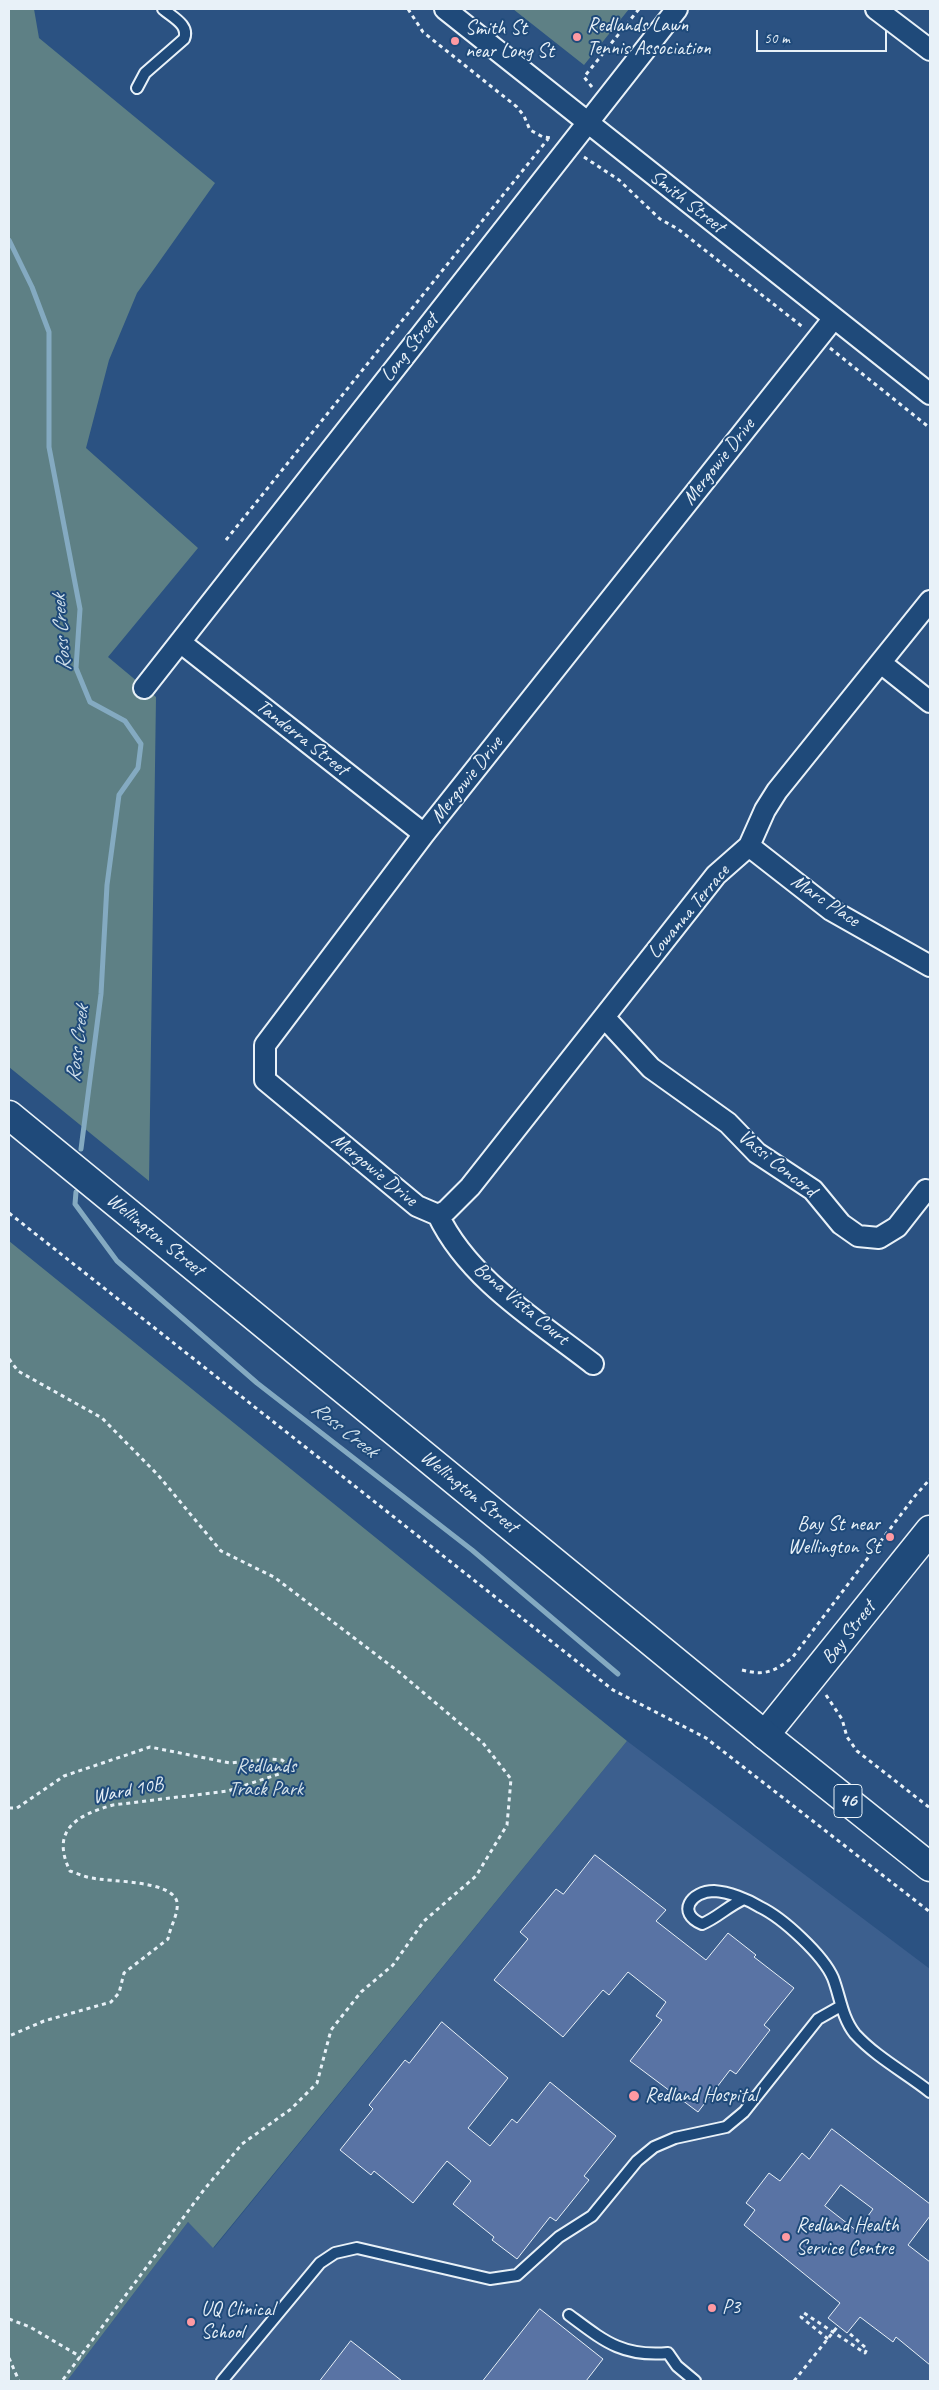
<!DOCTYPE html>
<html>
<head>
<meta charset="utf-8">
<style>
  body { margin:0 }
  #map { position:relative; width:939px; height:2390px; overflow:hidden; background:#2b5282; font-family:Caveat,sans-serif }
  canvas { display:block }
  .frame { position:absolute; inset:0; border:10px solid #e8f1f8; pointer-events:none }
  .scale { position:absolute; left:756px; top:30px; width:131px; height:22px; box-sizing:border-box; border:2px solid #e8f1f8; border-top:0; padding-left:6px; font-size:15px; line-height:18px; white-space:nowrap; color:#e8f1f8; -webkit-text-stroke:4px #1f4a7a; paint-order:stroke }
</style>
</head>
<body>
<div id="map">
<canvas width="939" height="2390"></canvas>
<div class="frame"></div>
<div class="scale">50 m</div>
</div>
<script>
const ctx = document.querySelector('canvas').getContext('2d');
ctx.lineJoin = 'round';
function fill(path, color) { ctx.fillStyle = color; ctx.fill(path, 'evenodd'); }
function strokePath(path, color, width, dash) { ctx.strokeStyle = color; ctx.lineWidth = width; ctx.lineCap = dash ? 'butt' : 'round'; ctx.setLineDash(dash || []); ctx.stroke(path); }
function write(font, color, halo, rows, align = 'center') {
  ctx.font = font + ' Caveat,sans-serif'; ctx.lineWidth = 4; ctx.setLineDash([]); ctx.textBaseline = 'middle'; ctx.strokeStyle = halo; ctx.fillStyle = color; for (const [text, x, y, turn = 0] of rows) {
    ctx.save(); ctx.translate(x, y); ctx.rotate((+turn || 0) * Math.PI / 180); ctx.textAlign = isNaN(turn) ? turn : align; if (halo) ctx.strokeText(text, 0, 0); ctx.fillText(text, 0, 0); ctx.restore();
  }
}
const built = new Path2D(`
  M627 1741 930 1969V2381H67L188 2222 214 2248Z`);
const green = new Path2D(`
  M9 9H34L39 38 215 183 137 293 109 360 86 448 198 548 108 657 156 697 149 1181 9 1067Z
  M513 9H629L584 65Z
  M9 1241 627 1741 213 2248 188 2222 67 2381H9Z`);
const stream = new Path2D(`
  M9 240 32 287 49 332V447L80 609 76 668 90 702 125 721 141 744 138 768 119 795 107 885 101 994 81 1149
  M76 1192 75 1204 117 1261 257 1383 472 1550 618 1674`);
const building = new Path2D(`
  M595 1855 666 1910 656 1921 706 1960 728 1933 756 1955 754 1957 794 1988 764 2025 770 2030 736 2074 730 2070 698 2112 630 2061 662 2020 656 2016 666 2002 628 1972 609 1995 603 1990 563 2037 494 1980 528 1939 520 1932 556 1889 563 1894Z
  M442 2022 508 2078 468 2128 490 2146 512 2119 517 2123 550 2082 616 2136 584 2176 589 2180 556 2221 550 2217 517 2259 492 2240 494 2237 453 2204 471 2181 447 2161 413 2203 374 2171 371 2175 340 2150 373 2109 369 2105 405 2060 409 2063Z
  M832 2129 930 2204V2216L908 2245 930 2262V2365L896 2337 893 2342 860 2317 847 2333 828 2318 840 2303 744 2225 755 2210 746 2203 769 2173 780 2181 802 2153 809 2159ZM841 2185 873 2209 857 2231 825 2206Z
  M540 2309 603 2359 586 2381H483Z
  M351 2341 402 2381H320Z`);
const path = new Path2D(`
  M408 9 423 32 517 107 524 116 530 130 543 137 552 138
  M592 87 584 77 639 9
  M584 157 619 180 660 219 678 229 804 328
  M830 348 930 428
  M226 540 548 139
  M9 1213 613 1690 706 1738 930 1912
  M9 1359 18 1371 102 1418 158 1475 221 1551 274 1577 399 1672 483 1743 511 1779 507 1825 476 1876 424 1921 393 1965 361 1992 331 2030 317 2083 291 2109 242 2144 203 2191 62 2381
  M742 1670C765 1676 773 1672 792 1658L915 1496 930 1479
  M826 1695 842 1719 847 1737 857 1751 930 1808
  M9 1808H17L64 1776 150 1747 230 1763 270 1759 282 1760 289 1767 282 1773 228 1791 113 1805C77 1815 50 1830 70 1871 77 1873 84 1877 92 1878 110 1882 172 1880 177 1902 179 1913 170 1927 168 1939L124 1973 119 1993 111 2002 44 2021 9 2036
  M9 2319 30 2327 81 2357
  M828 2339 801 2317 804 2313 865 2353 867 2349 848 2332
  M9 2358 19 2381
  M794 2381 838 2326`);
const lane = new Path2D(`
  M137 88 145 73 184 39C190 25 172 17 163 9
  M744 1899C728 1906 717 1918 702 1924 676 1913 691 1891 714 1891 729 1892 747 1899 760 1907 783 1918 823 1955 833 1978 840 1996 842 2018 855 2034 876 2057 906 2073 930 2092
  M569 2315C604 2341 622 2357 668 2353L677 2366 695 2381
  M222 2381 320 2263 335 2253 357 2248 490 2279 517 2275 559 2237 592 2216 637 2161 654 2147 675 2138 726 2127 744 2112 818 2019 841 2006`);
const street = new Path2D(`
  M445 9 930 394
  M876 9 930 50
  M180 642 424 834
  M881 663 930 702
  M144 688 677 9
  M749 846 831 910 930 966
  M604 1017 651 1068 728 1123 757 1153 813 1190 841 1224 858 1236 879 1238 897 1227 926 1190
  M438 1215 417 1206 265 1080V1045L424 834 834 318
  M438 1215 446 1211 470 1187 716 875 749 846 765 810 777 791 930 601
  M438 1215C469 1280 538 1321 593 1364`);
const secondary = new Path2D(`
  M765 1735 930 1530`);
const primary = new Path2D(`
  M9 1115 765 1735 930 1867`);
const markers = [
  [577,37,5,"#ff9aa2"],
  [455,41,5,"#ff9aa2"],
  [890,1537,5,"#ff9aa2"],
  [634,2096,6,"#ff9aa2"],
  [786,2237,5,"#ff9aa2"],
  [712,2308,5,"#ff9aa2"],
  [191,2322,5,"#ff9aa2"]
];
const shields = [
  [848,1801,28]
];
const shieldNames = [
  ["46",848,1801]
];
const poiNames = [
  ["Redlands Lawn",587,26],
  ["Tennis Association",587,49],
  ["Smith St",465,29],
  ["near Long St",465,52],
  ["Bay St near",880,1525,"right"],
  ["Wellington St",880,1548,"right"],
  ["Redland Hospital",645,2096],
  ["Redland Health",796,2226],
  ["Service Centre",796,2249],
  ["P3",722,2308],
  ["UQ Clinical",201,2310],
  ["School",201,2333]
];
const streetNames = [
  ["Smith Street",687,202,38],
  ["Long Street",410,348,-52],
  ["Mergowie Drive",719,462,-52],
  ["Tanderra Street",302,738,38],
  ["Mergowie Drive",467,780,-52],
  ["Marc Place",825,901,34],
  ["Lowanna Terrace",689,912,-50],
  ["Vassi Concord",777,1164,39],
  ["Mergowie Drive",374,1170,39],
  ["Wellington Street",155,1235,39],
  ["Bona Vista Court",521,1304,40],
  ["Wellington Street",469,1492,39],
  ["Bay Street",849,1633,-52],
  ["Ward 10B",128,1791,-11]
];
const parkNames = [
  ["Redlands",266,1767],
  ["Track Park",266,1790]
];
const waterNames = [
  ["Ross Creek",62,633,-94],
  ["Ross Creek",78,1044,-83],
  ["Ross Creek",344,1430,38]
];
fill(built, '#3c5f8e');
fill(green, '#5e8085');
strokePath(stream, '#84aac1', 5);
fill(building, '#5973a4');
strokePath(building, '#e8f1f8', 1);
strokePath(lane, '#e8f1f8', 14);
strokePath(street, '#e8f1f8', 24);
strokePath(secondary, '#e8f1f8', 31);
strokePath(primary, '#e8f1f8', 31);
strokePath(path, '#e8f1f8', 3, [4, 4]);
strokePath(lane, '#1f4a7a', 10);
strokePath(street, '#1f4a7a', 20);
strokePath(secondary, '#1f4a7a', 28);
strokePath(primary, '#1f4a7a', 28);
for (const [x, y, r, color] of markers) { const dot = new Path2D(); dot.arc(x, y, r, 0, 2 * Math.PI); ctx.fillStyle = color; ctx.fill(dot); strokePath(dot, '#1f4a7a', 2); }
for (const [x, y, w] of shields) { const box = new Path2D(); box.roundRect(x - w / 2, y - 16.5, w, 33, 4); ctx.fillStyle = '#1f4a7a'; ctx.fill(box); strokePath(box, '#e8f1f8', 1); }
write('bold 19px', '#e8f1f8', null, shieldNames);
write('20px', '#e8f1f8', '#1f4a7a', poiNames, 'left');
write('20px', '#e8f1f8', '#1f4a7a', streetNames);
write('20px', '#d3e0e7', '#1f4a7a', parkNames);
write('italic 21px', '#cfdfea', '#1f4a7a', waterNames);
</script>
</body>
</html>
